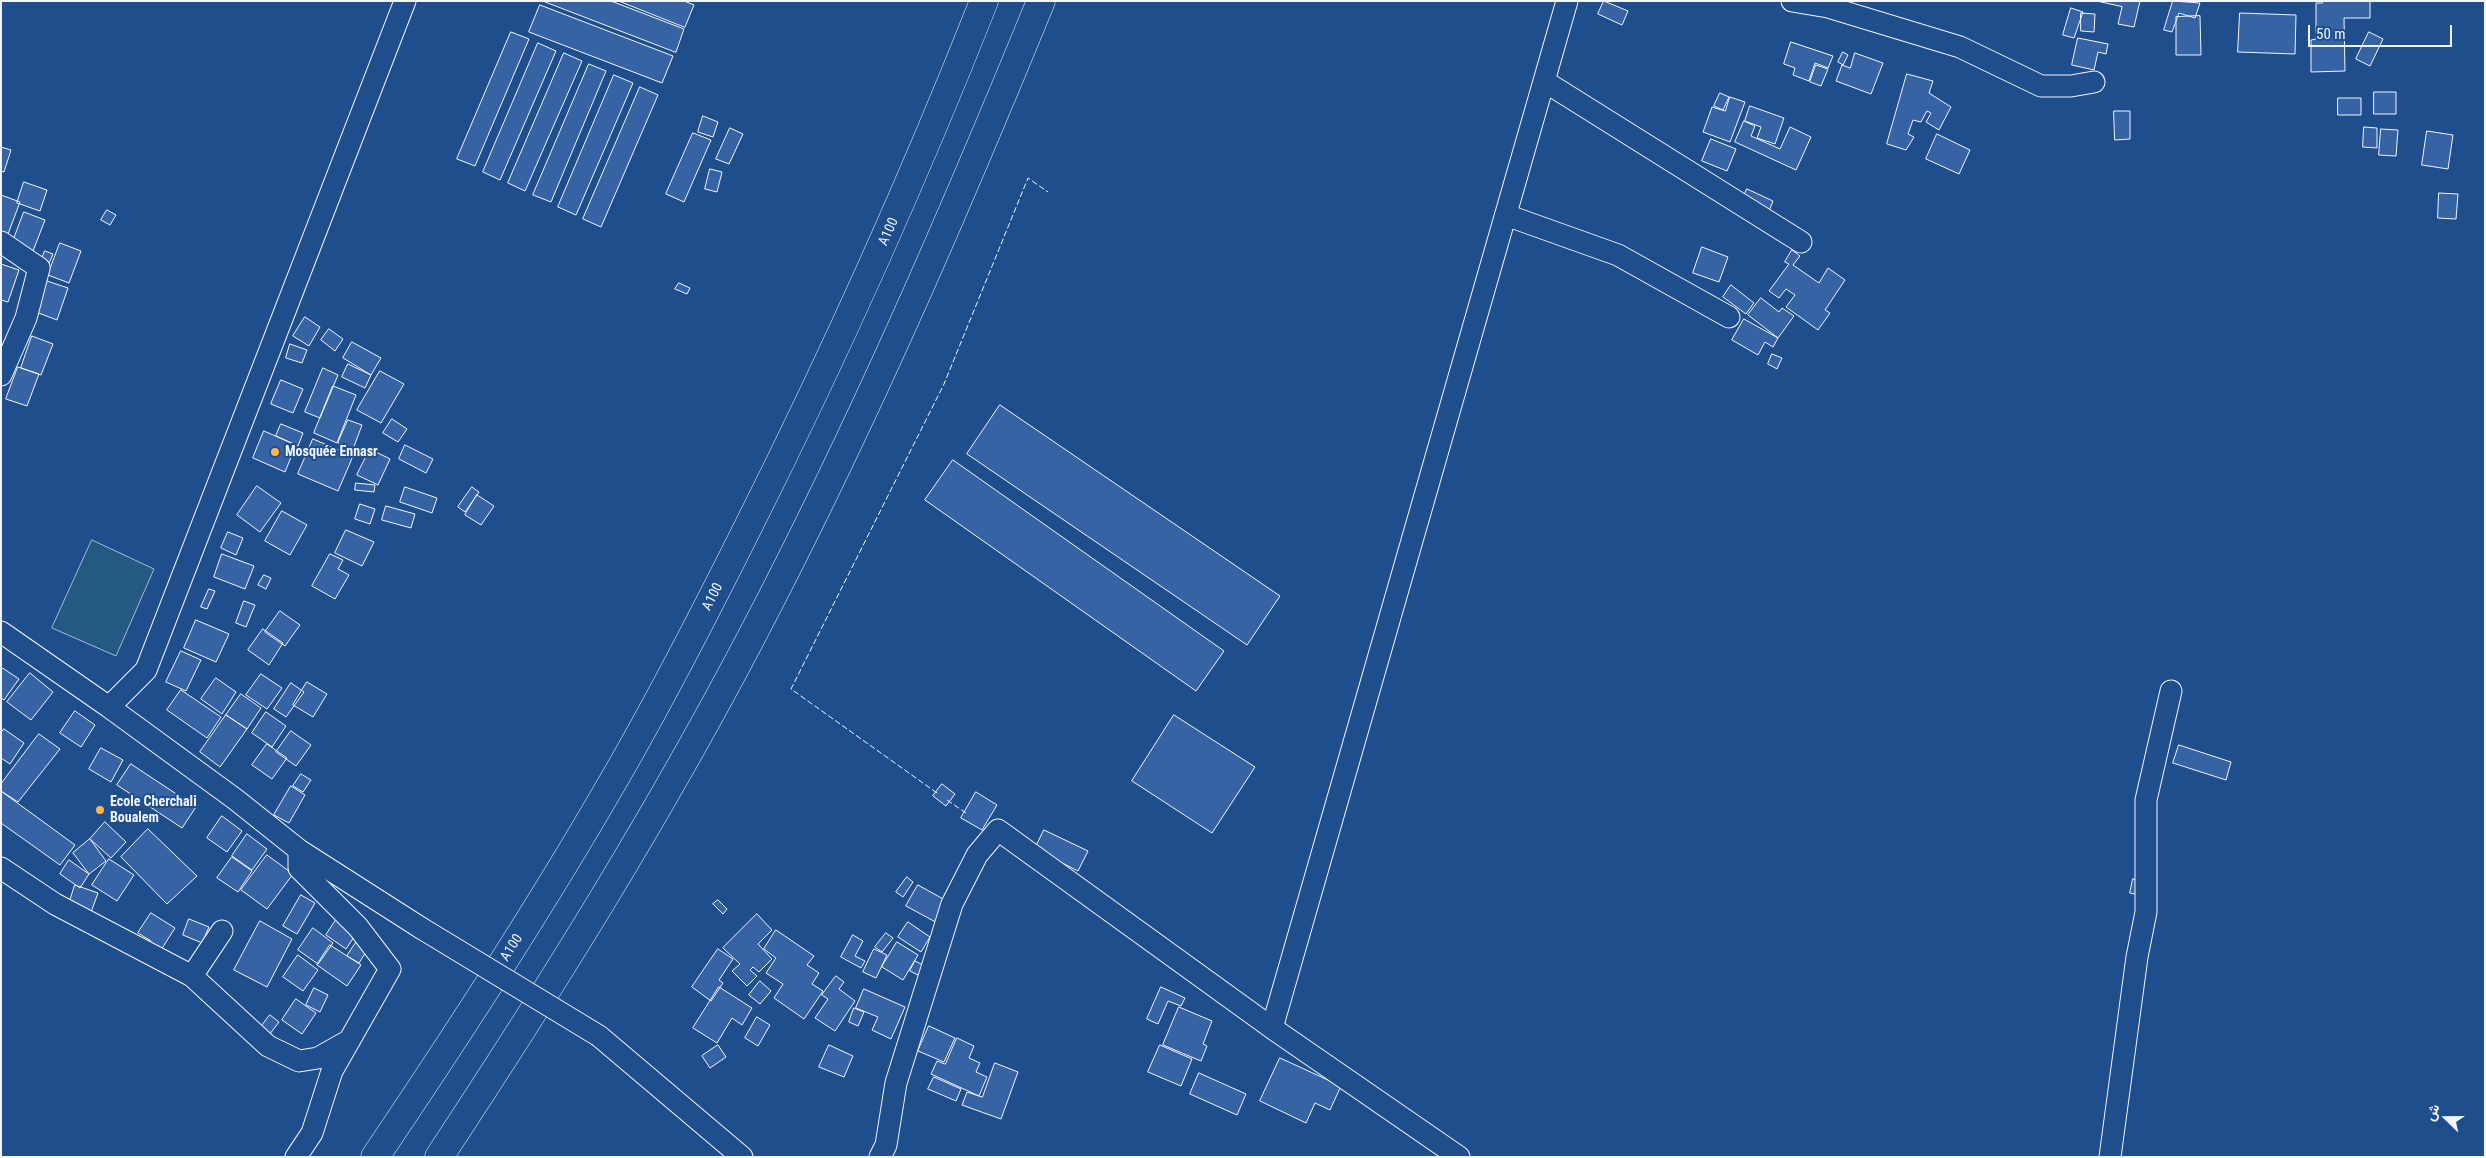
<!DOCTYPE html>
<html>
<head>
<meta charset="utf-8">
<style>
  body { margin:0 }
  #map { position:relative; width:2486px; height:1158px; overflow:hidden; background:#1f4e8c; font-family:"Roboto Condensed",Vazirmatn,sans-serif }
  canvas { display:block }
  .frame { position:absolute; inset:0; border:2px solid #f2f6ff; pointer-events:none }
  .north { position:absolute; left:2421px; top:1093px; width:50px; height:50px; -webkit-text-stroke:4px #1f4e8c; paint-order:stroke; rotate:292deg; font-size:14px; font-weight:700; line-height:20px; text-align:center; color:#f2f6ff }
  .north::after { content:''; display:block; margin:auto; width:18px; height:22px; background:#f2f6ff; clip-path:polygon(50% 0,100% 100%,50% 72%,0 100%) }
  .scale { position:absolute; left:2308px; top:25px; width:144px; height:22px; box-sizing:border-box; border:2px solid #f2f6ff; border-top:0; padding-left:6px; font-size:15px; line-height:18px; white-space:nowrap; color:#f2f6ff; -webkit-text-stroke:4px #1f4e8c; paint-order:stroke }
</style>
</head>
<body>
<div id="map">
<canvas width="2486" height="1158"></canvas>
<div class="frame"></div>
<div class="north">ش</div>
<div class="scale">50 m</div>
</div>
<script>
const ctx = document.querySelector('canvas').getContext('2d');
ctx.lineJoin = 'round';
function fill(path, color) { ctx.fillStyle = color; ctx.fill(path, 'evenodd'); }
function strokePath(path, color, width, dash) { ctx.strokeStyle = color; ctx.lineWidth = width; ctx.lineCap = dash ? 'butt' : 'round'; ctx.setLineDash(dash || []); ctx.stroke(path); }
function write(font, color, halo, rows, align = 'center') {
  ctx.font = font + ' "Roboto Condensed",sans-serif'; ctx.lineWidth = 4; ctx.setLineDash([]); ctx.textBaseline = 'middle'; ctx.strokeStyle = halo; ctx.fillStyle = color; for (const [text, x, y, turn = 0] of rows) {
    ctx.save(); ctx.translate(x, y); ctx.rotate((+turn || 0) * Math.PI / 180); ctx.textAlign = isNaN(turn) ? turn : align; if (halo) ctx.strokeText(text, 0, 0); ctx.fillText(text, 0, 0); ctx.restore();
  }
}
const green = new Path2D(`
  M92 540 154 569 116 656 52 628Z`);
const building = new Path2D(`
  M543 1H611L684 29 676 52Z
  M619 1H684L694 5 685 27Z
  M1604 1 1628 11 1622 25 1598 14Z
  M2097 1H2140L2134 27 2118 24 2122 7Z
  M2173 1 2200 3 2195 18 2179 13 2172 32 2164 30Z
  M2322 1H2370V18H2344L2345 71 2311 72V40L2316 39V3H2322Z
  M540 5 673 56 662 83 529 32Z
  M2071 8 2083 12 2074 38 2063 35Z
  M2081 13 2095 14 2094 32 2081 31Z
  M2240 13 2296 15 2295 54 2238 52Z
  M2200 16 2201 55H2176V17Z
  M511 32 529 39 475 166 457 159Z
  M2369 32 2383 39 2370 66 2356 59Z
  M2078 38 2108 44 2106 54 2098 52 2094 70 2072 65Z
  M1791 42 1833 56 1828 68 1815 63 1809 81 1793 75 1795 68 1784 64Z
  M538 43 556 51 500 180 483 172Z
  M1843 52 1848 55 1843 65 1838 62Z
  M564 53 582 61 525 191 508 183Z
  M1855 53 1883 63 1871 94 1836 81 1842 65 1850 68Z
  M589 64 606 71 551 202 533 195Z
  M1816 65 1828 69 1821 86 1810 82Z
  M1907 74 1933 81 1929 93 1951 107 1939 130 1926 122 1931 113 1927 111 1921 122 1913 120 1908 134 1914 137 1906 150 1887 144Z
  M614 75 633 83 576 215 558 207Z
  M640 87 658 95 601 227 583 219Z
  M2374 92H2396V114H2374Z
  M1720 93 1729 97 1723 110 1714 106Z
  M1730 97 1745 102 1730 142 1703 132 1712 107 1725 111Z
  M2338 98H2361V115H2338Z
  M1750 106 1784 118 1775 144 1757 138 1761 127 1745 121Z
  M2114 111H2130V139L2115 140Z
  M703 116 718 122 713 137 698 132Z
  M1744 121 1755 126 1751 136 1780 149 1790 127 1811 137 1796 170 1735 142Z
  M2364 127 2377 128V148L2363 147Z
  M730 128 743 134 729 164 716 159Z
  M2381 129 2398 130 2396 156 2379 155Z
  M2427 131 2453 135 2448 169 2422 165Z
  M693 133 711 140 684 202 666 194Z
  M1937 134 1970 150 1959 174 1926 159Z
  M1711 139 1736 149 1727 171 1702 161Z
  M1 147 11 150 4 172 1 171Z
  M710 169 722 172 717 192 705 189Z
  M24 182 47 190 40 211 17 203Z
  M1747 189 1773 201 1767 216 1740 204Z
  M2439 193 2458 194 2456 219 2438 218Z
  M1 195 20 202 8 234 1 231Z
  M107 210 116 215 110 225 101 220Z
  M24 212 45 220 33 251 12 244Z
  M60 243 81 251 69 283 48 275Z
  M1702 247 1728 257 1719 282 1693 273Z
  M1792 250 1800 256 1793 265 1819 283 1828 268 1845 280 1825 310 1830 313 1818 330 1786 307 1795 295 1786 289 1779 298 1769 291 1789 264 1785 262Z
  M45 251 53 254 44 275 36 272Z
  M1 264 19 270 8 302 1 300Z
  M47 281 68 288 57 320 36 312Z
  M679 283 690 288 687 294 675 289Z
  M1731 285 1754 303 1746 314 1723 297Z
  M1761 298 1779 312 1782 308 1794 316 1778 338 1748 315Z
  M305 317 320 327 309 346 293 336Z
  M1744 319 1778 338 1773 347 1765 342 1758 355 1732 340Z
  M329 329 343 339 335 351 321 340Z
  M32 336 53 344 41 375 21 368Z
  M352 342 381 358 371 375 343 358Z
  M290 344 307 350 302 363 286 358Z
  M1772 354 1782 358 1777 369 1768 364Z
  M348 364 371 375 365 388 342 377Z
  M18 367 39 374 27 406 6 399Z
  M323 368 338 375 320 418 305 412Z
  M380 371 404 384 381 423 357 410Z
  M281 380 303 389 293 413 271 404Z
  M333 386 356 395 337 443 314 433Z
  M1000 405 1280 596 1247 645 967 454Z
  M392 419 407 429 398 442 383 433Z
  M348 420 362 425 353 449 338 443Z
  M281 424 303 433 298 446 276 436Z
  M264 431 296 445 285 472 253 458Z
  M313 439 353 456 338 491 298 474Z
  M405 445 433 459 426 473 399 459Z
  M370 449 390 459 378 485 357 475Z
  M953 460 1224 651 1196 691 925 500Z
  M356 483 375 485 374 492 355 490Z
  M257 486 281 503 260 532 237 515Z
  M405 487 437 498 432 513 400 502Z
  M472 487 479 492 465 512 458 507Z
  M477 495 494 506 481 525 465 515Z
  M360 504 375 509 370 524 355 519Z
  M386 506 415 514 411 528 382 520Z
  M282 511 307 525 290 555 265 541Z
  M346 530 374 542 362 566 335 553Z
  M228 532 243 538 236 555 221 548Z
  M222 554 254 566 245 589 214 577Z
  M330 554 343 560 338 569 349 575 335 599 312 586Z
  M264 575 271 578 266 589 258 585Z
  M209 589 215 591 207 609 201 607Z
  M244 601 255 605 246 627 236 623Z
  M280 611 300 625 285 646 265 632Z
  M196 620 229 634 216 662 184 648Z
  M263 629 283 643 269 665 248 650Z
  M181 651 201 660 186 691 166 682Z
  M1 667 19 679 4 700 1 698Z
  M30 673 53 692 31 720 7 702Z
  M261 674 282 688 267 709 246 695Z
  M216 678 236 692 222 714 201 699Z
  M307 682 327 694 313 717 293 705Z
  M291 683 304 692 286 717 274 709Z
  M181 690 221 717 207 738 167 710Z
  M241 694 261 708 247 729 226 715Z
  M75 711 95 725 81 747 60 733Z
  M266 712 286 726 272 747 252 733Z
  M226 715 247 729 220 767 200 752Z
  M1174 715 1255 767 1212 833 1132 781Z
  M4 729 24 743 10 764 1 758V733Z
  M291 731 311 745 296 766 276 752Z
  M39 734 60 749 18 802 1 791V784Z
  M267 744 287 758 272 779 252 765Z
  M2179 745 2231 762 2226 780 2173 763Z
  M101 748 123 760 111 782 89 769Z
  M131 764 196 807 182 828 117 785Z
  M301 774 311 780 303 792 293 786Z
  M942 784 955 794 946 806 933 796Z
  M291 786 305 795 289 823 274 815Z
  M1 791 75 845 60 865 1 823Z
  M976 792 997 805 982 830 961 818Z
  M222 816 242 831 227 852 207 838Z
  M105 822 126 842 111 858 90 839Z
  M148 829 197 876 167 904 121 857Z
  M1044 830 1088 851 1078 871 1035 849Z
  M247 834 267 849 252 870 232 856Z
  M90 839 106 861 89 874 73 853Z
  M267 855 293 874 267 909 241 890Z
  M232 857 252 871 238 892 217 878Z
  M109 859 134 875 117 901 92 885Z
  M69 860 89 874 80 888 60 874Z
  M907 877 913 882 903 897 896 892Z
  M2133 879 2142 881 2139 895 2130 893Z
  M75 885 98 893 90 915 68 907Z
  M918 885 954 905 943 926 906 906Z
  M301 895 315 903 297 934 283 926Z
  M718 900 727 909 723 914 713 904Z
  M151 913 175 928 159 953 148 946 151 941 138 933Z
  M340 914 360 928 346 949 326 935Z
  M757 914 772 930 758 944 772 959 759 972 753 967 750 970 757 976 747 986 732 971 740 964 723 948Z
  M189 919 209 927 202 943 183 935Z
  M260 921 292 939 267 987 234 970Z
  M908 922 930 937 921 952 898 937Z
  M313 928 333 943 318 964 298 950Z
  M776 930 814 956 807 965 819 973 812 984 823 991 804 1019 774 998 783 984 766 973 776 958 764 949Z
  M363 932 374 939 359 963 347 956Z
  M886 933 893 938 882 952 875 947Z
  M853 935 863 941 855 956 865 961 861 968 841 957Z
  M897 942 918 955 903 980 882 967Z
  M330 945 361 965 347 986 317 965Z
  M718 949 733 959 719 980 723 983 711 1001 692 987Z
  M874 949 887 955 876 978 863 972Z
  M298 955 318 970 303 991 283 977Z
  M915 961 929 968 924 978 910 971Z
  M836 976 844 982 839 989 855 1001 835 1031 815 1018 828 999 822 995Z
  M760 981 771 991 760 1004 749 995Z
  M719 987 752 1008 742 1025 732 1018 717 1043 693 1028Z
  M1161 987 1185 998 1181 1006 1168 1001 1158 1024 1147 1019Z
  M314 988 328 995 320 1012 306 1005Z
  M864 989 905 1007 891 1039 872 1030 878 1017 856 1008Z
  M296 999 316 1013 302 1034 282 1020Z
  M1179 1007 1212 1021 1203 1044 1207 1046 1201 1061 1163 1045Z
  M854 1008 864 1012 858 1026 849 1022Z
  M270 1015 279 1022 269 1035 260 1028Z
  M757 1017 770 1025 758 1046 745 1038Z
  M929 1026 955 1038 944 1062 918 1051Z
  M957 1038 974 1046 969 1058 980 1063 976 1072 987 1077 979 1096 931 1074 937 1061 945 1064Z
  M718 1045 726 1057 710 1068 702 1056Z
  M829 1045 853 1056 844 1077 819 1067Z
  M1160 1045 1192 1059 1181 1086 1148 1072Z
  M1280 1058 1341 1086 1330 1110 1315 1103 1306 1123 1260 1101Z
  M995 1063 1018 1072 1001 1119 962 1105 967 1092 982 1097Z
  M1199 1073 1246 1094 1237 1115 1190 1094Z
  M934 1077 961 1089 956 1101 928 1089Z`);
const minor = new Path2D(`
  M1792 1 1828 7 1960 47 2041 86H2071L2094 82
  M1544 81 1801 242
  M1506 215 1618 255 1729 317
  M1 242 39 268 26 318 1 375
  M1 632 109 707 146 670 405 1
  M109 707 235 799 299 850 421 928
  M1 868 55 904 192 976 268 1046 299 1061 318 1058 350 1040
  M192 976 222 931
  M1272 1028 1459 1157
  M599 1036 742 1157
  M296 1157 312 1133 332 1071 390 969 358 927 299 868V850
  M880 1157 886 1145 896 1083 952 904 977 855 998 830 1272 1028 1567 1
  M2110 1157 2137 957 2146 912V800L2171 691`);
const highway = new Path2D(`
  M375 1157C456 1037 535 916 608 790 658 705 703 617 747 529 834 356 913 181 984 1
  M439 1157C551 987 659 814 753 634 861 428 953 216 1041 1`);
const minorBridge = new Path2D(`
  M421 928 599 1036`);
const fence = new Path2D(`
  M937 793 791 689 944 384 1028 178 1048 192
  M947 800 966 813`);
const markers = [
  [275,452,5,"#ffb74d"],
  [100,810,5,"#ffb74d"]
];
const streetNames = [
  ["A100",889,232,-66],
  ["A100",713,597,-63],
  ["A100",512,948,-58]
];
const poiNames = [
  ["Mosquée Ennasr",285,452],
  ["Ecole Cherchali",110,802],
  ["Boualem",110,818]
];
fill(green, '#245a82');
strokePath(green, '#a8bbd7', 1);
fill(building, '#3563a3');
strokePath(building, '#f2f6ff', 1);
strokePath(minor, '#f2f6ff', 23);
strokePath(highway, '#f2f6ff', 29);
strokePath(minor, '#1f4e8c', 21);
strokePath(highway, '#1f4e8c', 28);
strokePath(minorBridge, '#f2f6ff', 23, []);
strokePath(minorBridge, '#1f4e8c', 21);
strokePath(fence, '#f2f6ff', 1, [6, 2.5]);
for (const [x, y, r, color] of markers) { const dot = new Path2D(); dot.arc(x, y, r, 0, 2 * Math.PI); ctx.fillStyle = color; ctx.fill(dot); strokePath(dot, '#1f4e8c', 2); }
write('14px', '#f2f6ff', '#1f4e8c', streetNames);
write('bold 14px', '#f2f6ff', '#1f4e8c', poiNames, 'left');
</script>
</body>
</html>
